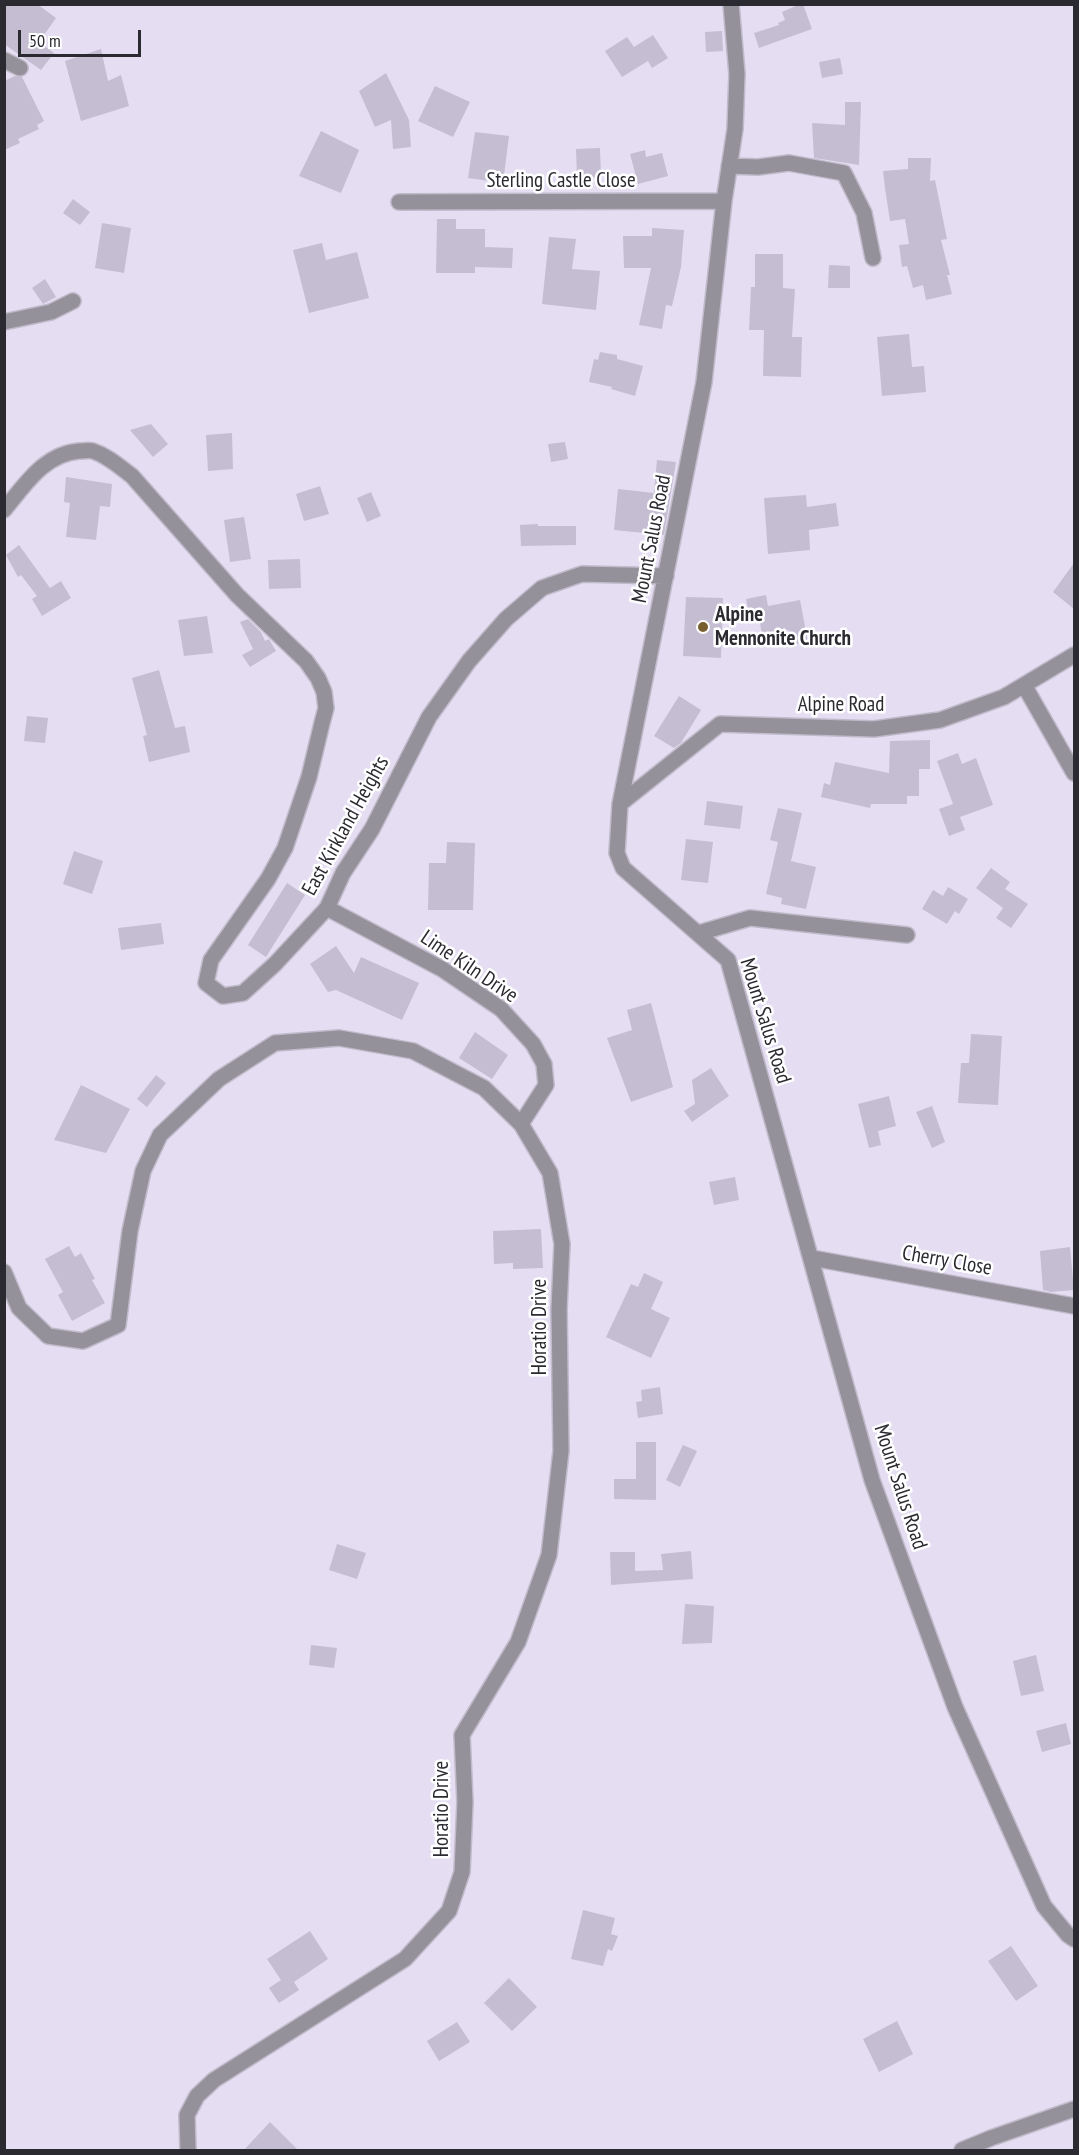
<!DOCTYPE html>
<html>
<head>
<meta charset="utf-8">
<style>
  body { margin:0 }
  #map { position:relative; width:1079px; height:2155px; overflow:hidden; background:#e5def2; font-family:"PT Sans Narrow",sans-serif }
  canvas { display:block }
  .frame { position:absolute; inset:0; border:6px solid #2c2a31; pointer-events:none }
  .scale { position:absolute; left:18px; top:30px; width:123px; height:27px; box-sizing:border-box; border:3px solid #2c2a31; border-top:0; padding-left:8px; font-size:18px; line-height:21px; white-space:nowrap; color:#2c2a31; -webkit-text-stroke:4px #fff; paint-order:stroke }
</style>
</head>
<body>
<div id="map">
<canvas width="1079" height="2155"></canvas>
<div class="frame"></div>
<div class="scale">50 m</div>
</div>
<script>
const ctx = document.querySelector('canvas').getContext('2d');
ctx.lineJoin = 'round';
function fill(path, color) { ctx.fillStyle = color; ctx.fill(path, 'evenodd'); }
function strokePath(path, color, width, dash) { ctx.strokeStyle = color; ctx.lineWidth = width; ctx.lineCap = dash ? 'butt' : 'round'; ctx.setLineDash(dash || []); ctx.stroke(path); }
function write(font, color, halo, rows, align = 'center') {
  ctx.font = font + ' "PT Sans Narrow",sans-serif'; ctx.lineWidth = 5; ctx.setLineDash([]); ctx.textBaseline = 'middle'; ctx.strokeStyle = halo; ctx.fillStyle = color; for (const [text, x, y, turn = 0] of rows) {
    ctx.save(); ctx.translate(x, y); ctx.rotate((+turn || 0) * Math.PI / 180); ctx.textAlign = isNaN(turn) ? turn : align; if (halo) ctx.strokeText(text, 0, 0); ctx.fillText(text, 0, 0); ctx.restore();
  }
}
const building = new Path2D(`
  M4 4H37L56 18 39 42 54 53 41 70 4 44Z
  M800 4H803L812 29 759 48 754 33 779 25 778 23 785 20 782 12Z
  M722 31 723 51 706 52 705 32Z
  M653 35 668 58 652 68 648 61 622 77 605 51 627 37 634 47Z
  M101 49 108 81 121 75 129 106 81 121 65 61Z
  M840 58 843 74 822 78 819 62Z
  M386 73 409 120 411 147 393 149 391 120 375 127 359 91Z
  M15 76 22 77 44 121 37 125 39 129 18 139 20 143 4 150V81Z
  M435 86 470 102 453 137 418 121Z
  M845 102H861L859 165 814 158 812 123 845 125Z
  M321 131 359 150 341 193 299 176Z
  M475 132 509 136 503 183 468 178Z
  M600 148 601 177 577 178 576 149Z
  M645 150 646 157 662 153 668 176 638 184 630 154Z
  M908 158H931L930 181 935 180 947 239 941 240 950 275H947L952 294 926 300 923 285 913 288 907 266 902 267 899 245 909 244 905 219 890 221 885 188 883 171 908 169Z
  M73 199 90 212 80 225 63 213Z
  M437 219H456V229H485V247L513 248 512 268 475 267V273H436Z
  M102 223 131 228 124 273 95 268Z
  M652 228 684 230 681 267 672 306 666 305 662 329 639 325 651 268H624L623 236H652Z
  M549 237 576 239 572 269 600 271 596 310 542 304Z
  M322 243 326 260 357 252 369 298 309 313 293 250Z
  M755 254H783V288L795 289 792 337H802L801 377 763 376 764 330H749L751 287H755Z
  M829 265 850 266V288H828Z
  M45 279 56 297 43 304 32 288Z
  M909 334 912 367 924 366 926 392 882 396 877 337Z
  M600 352 617 355V359L643 366 635 396 611 389 612 387 589 382 594 359 598 360Z
  M151 424 168 444 153 457 130 430Z
  M232 433 233 469 208 471 206 435Z
  M565 442 568 459 551 462 548 444Z
  M657 460 676 462 664 535 614 530 618 489 654 493Z
  M66 477 112 484 110 507 100 506 96 540 66 537 70 503 64 502Z
  M320 486 329 514 304 521 296 494Z
  M371 492 381 516 367 522 357 498Z
  M806 495 807 507 836 503 839 526 809 530 810 550 768 554 764 498Z
  M244 517 251 559 230 562 224 520Z
  M538 524V526H576V545L521 546 520 525Z
  M19 545 50 588 61 581 71 598 42 616 32 599 37 596 21 575 18 577 6 555Z
  M300 559 301 588 269 589 268 560Z
  M1074 563V609L1053 592Z
  M766 595 768 606 800 600 808 642 792 645 789 630 762 635 759 617 750 619 746 599Z
  M686 597 723 598 721 658 683 656Z
  M207 616 213 653 184 656 178 620Z
  M248 619 261 632 265 641 269 639 276 651 250 667 242 655 253 649 240 622Z
  M159 670 175 728 185 726 190 752 149 762 143 736 147 735 132 678Z
  M679 696 701 710 681 743 674 748 654 736Z
  M27 716 48 718 45 743 24 741Z
  M930 740V769H919V796H907V804H871L870 808 821 797 824 783 830 785 835 762 889 773 890 741Z
  M958 753 962 764 976 758 993 805 960 817 965 830 949 836 939 809 953 804 937 761Z
  M707 801 743 806 740 829 704 825Z
  M778 808 802 813 791 861 816 867 806 909 781 904 782 898 766 894 778 842 770 840Z
  M686 839 713 842 708 883 681 880Z
  M447 842 475 843 473 910H428L429 863H446Z
  M74 851 103 861 92 894 63 884Z
  M991 868 1010 882 1005 889 1028 904 1011 928 996 918 1003 908 976 888Z
  M287 883 305 895 266 957 248 945Z
  M948 887 968 899 959 914 955 911 947 924 922 909 933 890 943 896Z
  M161 923 164 944 121 950 118 928Z
  M336 946 354 973 361 957 419 983 402 1020 336 990 328 992 310 964Z
  M651 1003 673 1087 631 1102 607 1038 632 1030 627 1010Z
  M475 1032 508 1055 492 1079 459 1058Z
  M971 1034 1002 1036 998 1105 958 1103 961 1063H969Z
  M711 1068 729 1096 692 1122 684 1111 695 1104 692 1080Z
  M156 1075 166 1083 147 1107 137 1099Z
  M81 1085 130 1109 106 1153 54 1140Z
  M889 1096 896 1126 878 1131 881 1145 869 1148 858 1104Z
  M932 1106 945 1142 932 1148 916 1112Z
  M735 1177 739 1200 714 1205 709 1182Z
  M541 1229 543 1268 513 1269V1263L494 1264 493 1231Z
  M69 1246 75 1257 81 1253 95 1279 92 1280 105 1303 72 1321 58 1295 63 1292 45 1259Z
  M1070 1247 1074 1290 1051 1292 1043 1290 1040 1251Z
  M644 1273 663 1282 651 1309 670 1318 651 1358 606 1337 631 1284 638 1287Z
  M660 1387 663 1414 638 1418 636 1402 642 1401 641 1390Z
  M636 1442H656V1500L614 1499V1479H636Z
  M683 1445 697 1451 680 1487 666 1480Z
  M337 1544 366 1553 357 1579 329 1570Z
  M691 1551 693 1579 611 1585 610 1552H635V1571L663 1570 661 1554Z
  M685 1604 714 1606 712 1643 682 1644Z
  M311 1645 337 1648 334 1668 309 1665Z
  M1036 1655 1044 1691 1021 1696 1013 1661Z
  M1066 1723 1071 1744 1042 1752 1036 1731Z
  M583 1910 615 1918 611 1934 618 1936 612 1951 608 1949 603 1966 571 1959Z
  M310 1931 328 1959 294 1982 299 1990 279 2003 269 1988 281 1980 267 1959Z
  M1011 1946 1038 1986 1016 2001 988 1961Z
  M509 1978 537 2007 512 2031 484 2003Z
  M897 2021 913 2054 879 2072 863 2039Z
  M457 2022 470 2042 439 2061 427 2041Z
  M270 2122 299 2151H243Z`);
const street = new Path2D(`
  M731 4 737 74 735 129 724 201 704 382 620 804 617 853 623 868 728 960 872 1480 955 1707 1044 1906 1068 1935 1074 1939
  M4 60 20 68
  M729 166 758 167 789 163 844 173 864 213 873 258
  M399 202 724 201
  M4 322 51 312 73 301
  M4 510C25 485 44 454 79 451 84 451 89 450 93 451 108 456 120 467 132 476L237 595 306 661 318 678 324 692 326 708 322 723 309 777 285 848 268 879 211 960 206 983 223 996 243 993 275 964 327 908 343 873 372 829 429 717 469 661 506 619 542 588 582 574 666 576
  M1024 685 1074 773
  M620 804 720 724 874 729 940 720 1004 697 1074 655
  M327 908 442 969 501 1009 533 1044 544 1064 546 1085 521 1124
  M699 933 750 918 907 935
  M812 1258 1074 1306
  M4 1272 19 1308 48 1336 83 1341 118 1325 130 1231 143 1171 160 1135 219 1079 275 1043 339 1038 413 1051 484 1088 521 1124 550 1173 562 1244 559 1309 561 1451 549 1555 518 1642 462 1735 465 1802 462 1872 449 1911 405 1959 214 2080 197 2096 187 2115 188 2150
  M962 2150 991 2138 1074 2109`);
const markers = [
  [703,627,6,"#775f2f"]
];
const streetNames = [
  ["Sterling Castle Close",561,181],
  ["Mount Salus Road",652,539,-79],
  ["Alpine Road",841,705],
  ["East Kirkland Heights",346,826,-61],
  ["Lime Kiln Drive",469,967,34],
  ["Mount Salus Road",765,1021,73],
  ["Cherry Close",947,1261,10],
  ["Horatio Drive",540,1327,-90],
  ["Mount Salus Road",900,1487,72],
  ["Horatio Drive",442,1809,-90]
];
const poiNames = [
  ["Alpine",715,615],
  ["Mennonite Church",715,639]
];
fill(building, '#c5bed2');
strokePath(street, '#c0bacb', 18);
strokePath(street, '#94919a', 15);
for (const [x, y, r, color] of markers) { const dot = new Path2D(); dot.arc(x, y, r, 0, 2 * Math.PI); ctx.fillStyle = color; ctx.fill(dot); strokePath(dot, '#fff', 2); }
write('21px', '#2c2a31', '#fff', streetNames);
write('bold 21px', '#2c2a31', '#fff', poiNames, 'left');
</script>
</body>
</html>
